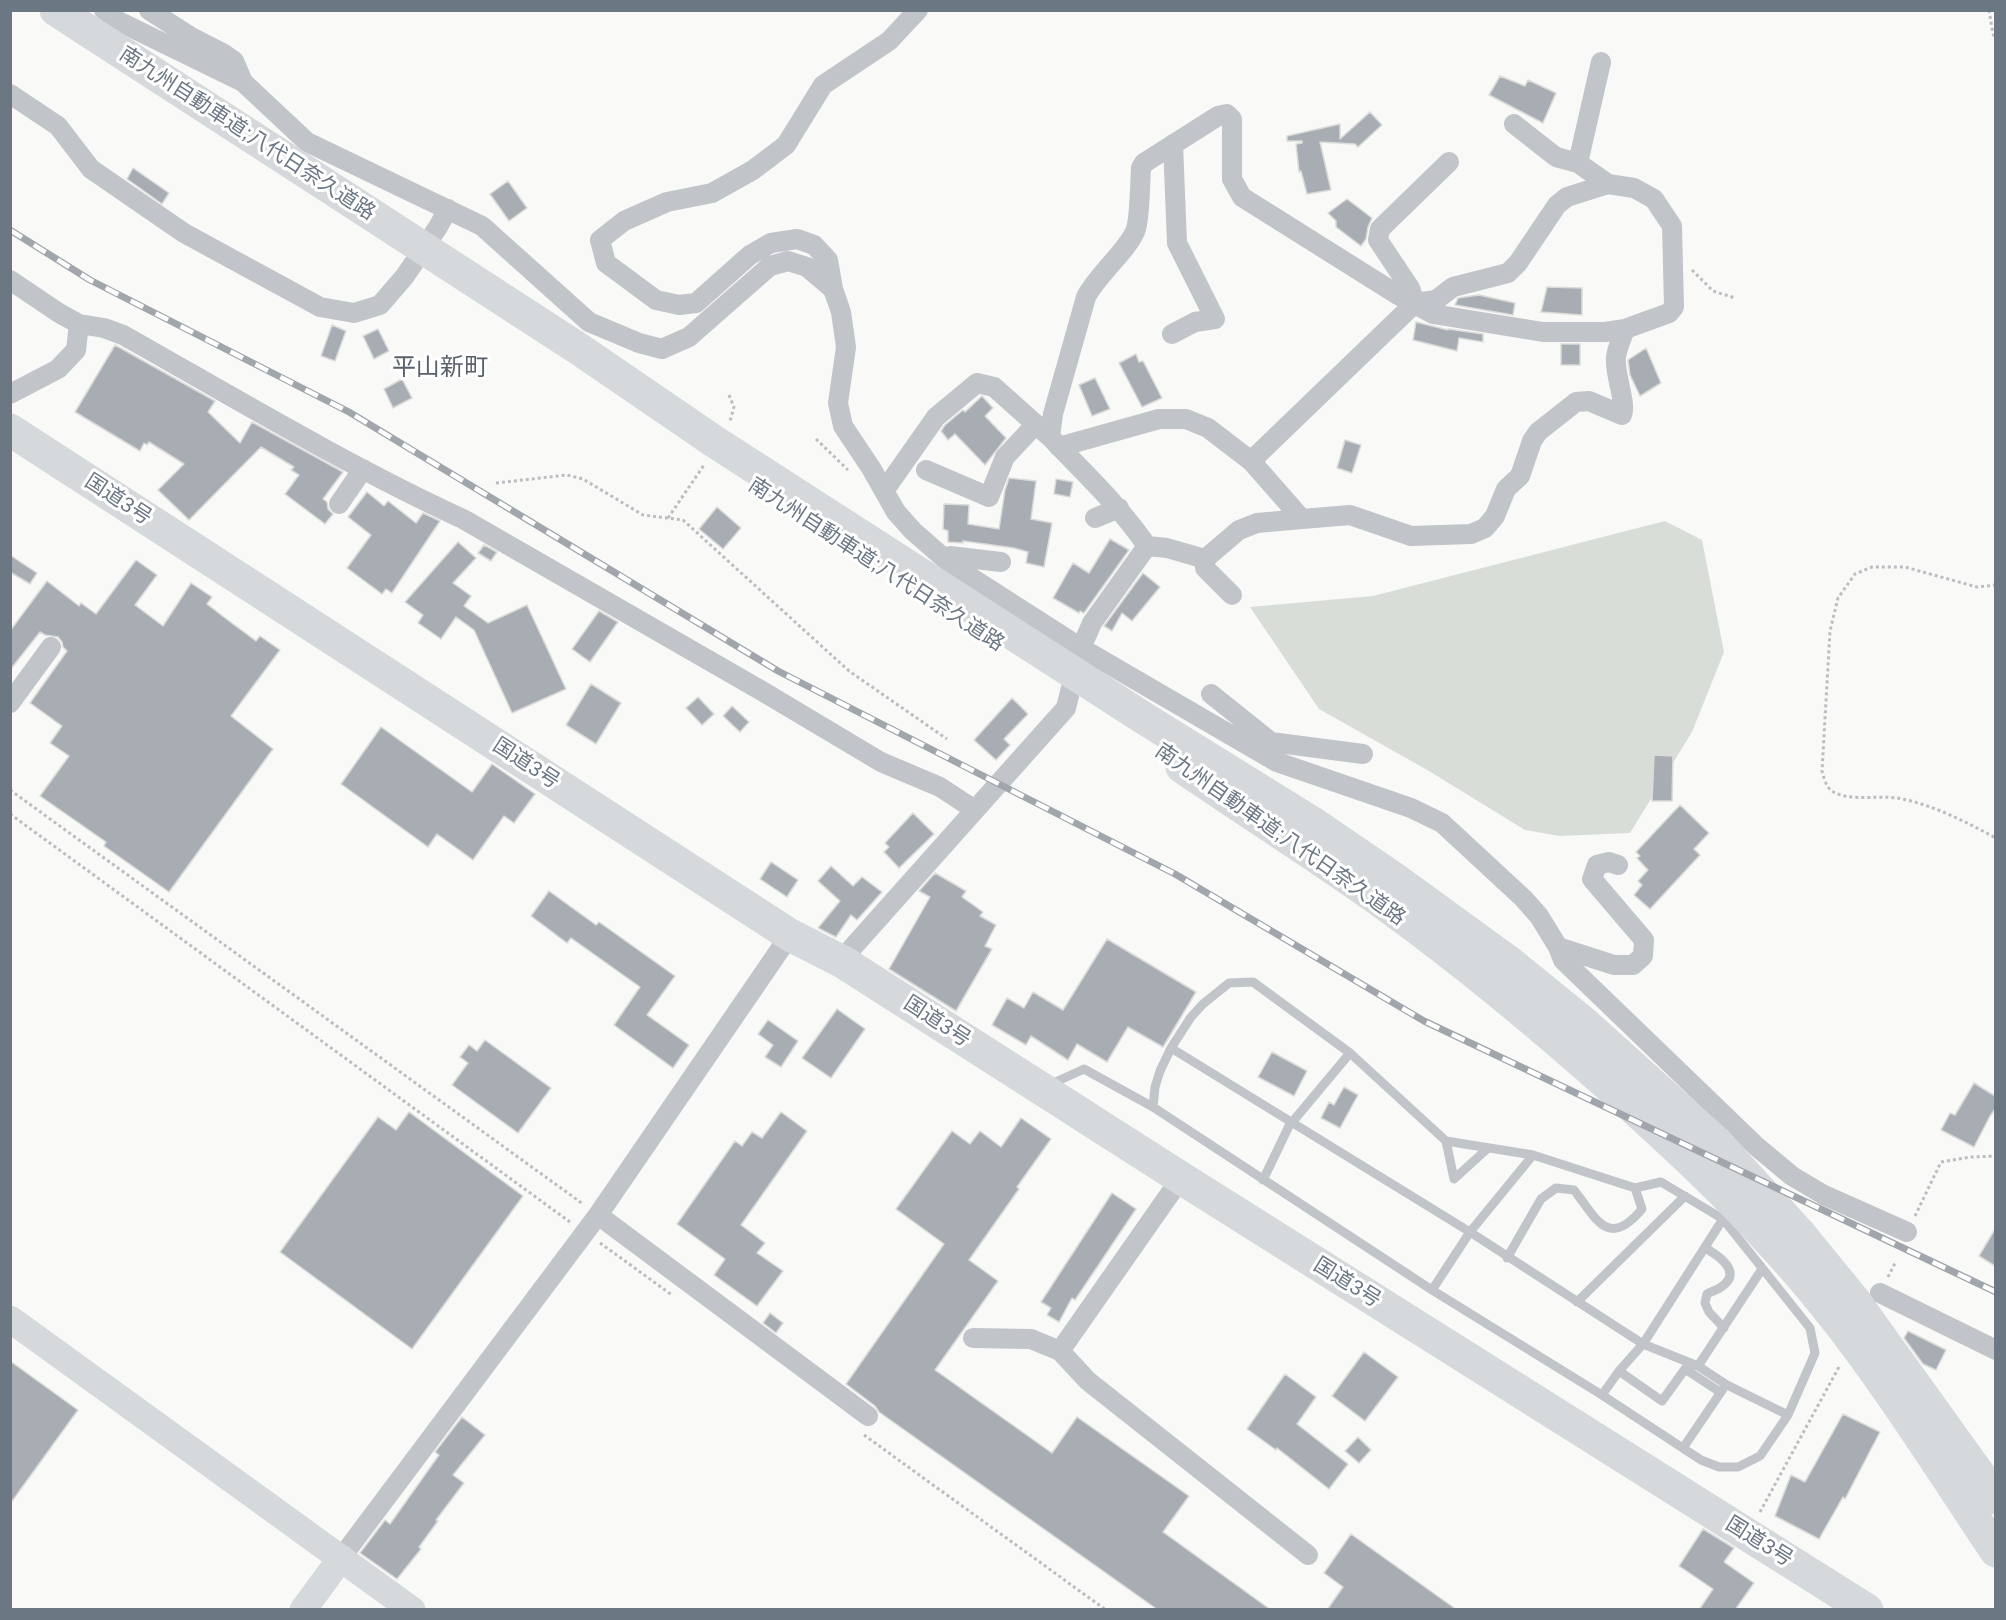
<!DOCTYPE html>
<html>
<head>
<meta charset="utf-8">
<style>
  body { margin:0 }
  #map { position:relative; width:2006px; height:1620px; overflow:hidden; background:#f9f9f7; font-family:Arial,sans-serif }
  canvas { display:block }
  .frame { position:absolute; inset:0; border:12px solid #6c7784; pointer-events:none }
</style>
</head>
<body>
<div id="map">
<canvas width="2006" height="1620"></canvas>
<div class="frame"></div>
</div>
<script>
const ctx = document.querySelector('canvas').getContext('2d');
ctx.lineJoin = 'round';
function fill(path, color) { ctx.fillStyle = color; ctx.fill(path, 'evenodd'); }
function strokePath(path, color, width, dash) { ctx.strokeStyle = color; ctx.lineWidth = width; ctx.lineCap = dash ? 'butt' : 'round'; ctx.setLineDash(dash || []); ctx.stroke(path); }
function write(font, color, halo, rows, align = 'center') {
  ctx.font = font + ' Arial,"Noto Sans JP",sans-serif'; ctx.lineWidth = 6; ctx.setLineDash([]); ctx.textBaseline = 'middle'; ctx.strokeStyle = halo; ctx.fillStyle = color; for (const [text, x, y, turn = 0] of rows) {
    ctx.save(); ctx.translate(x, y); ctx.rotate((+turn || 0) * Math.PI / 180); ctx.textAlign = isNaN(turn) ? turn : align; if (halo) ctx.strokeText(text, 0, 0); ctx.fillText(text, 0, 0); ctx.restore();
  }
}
const green = new Path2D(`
  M1665 521 1702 540 1724 652 1692 732 1630 833 1560 836 1525 830 1429 771 1319 709 1250 607 1373 596Z`);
const building = new Path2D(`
  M1500 76 1525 86 1528 80 1556 93 1543 123 1489 95Z
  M1370 112 1382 125 1358 147 1355 144 1320 142 1331 190 1307 194 1301 171 1299 172 1296 144 1302 143V141H1287V136L1340 124V139Z
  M133 168 169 193 162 204 127 179Z
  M508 181 527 208 509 221 490 194Z
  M1347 199 1372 218 1368 227 1366 239 1361 246 1336 227V221L1328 213Z
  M1547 287 1582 288V315L1541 312Z
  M1479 295 1515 303 1513 315 1455 305 1458 298Z
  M1416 322 1448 330V329L1483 334V342L1459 338 1457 351 1413 340Z
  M332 325 346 331 335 361 321 356Z
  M378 329 389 351 374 359 363 336Z
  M1561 344H1580V365H1561Z
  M115 345 215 401 208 412 240 443 252 422 343 472 323 499 327 502 328 509 333 514 325 524 285 494 299 475 291 470 294 467 261 447 189 520 158 490 184 464 149 442 147 445 144 443 140 451 75 412Z
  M1646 348 1661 383 1640 396 1630 375 1628 360Z
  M1136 354 1139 362 1143 361 1162 398 1142 407 1119 363Z
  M1095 378 1110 409 1092 416 1079 385Z
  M402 379 412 398 393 408 384 389Z
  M982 396 993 408 985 416 1006 438 985 465 955 434 948 440 941 431 945 425 963 410 965 412Z
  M1345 440 1361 445 1352 473 1337 468Z
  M1009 478 1036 481 1031 519 1052 523 1044 567 1026 563 1028 552 1014 548 963 541V543L948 542V531L943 529 944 504 969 505 968 524 999 529 1005 490Z
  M1056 479 1073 482 1070 497 1054 494Z
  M367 492 384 506 388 501 416 523 423 513 440 521 392 593 386 589 382 594 347 568 371 535 348 517Z
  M717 507 741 528 723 549 699 529Z
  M1110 539 1129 550 1084 613 1080 611 1079 613 1053 598 1073 563 1089 573Z
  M458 542 476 558 453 583 471 596 464 606 488 623 527 605 566 689 512 713 474 630 456 617 441 639 418 623 423 615 405 602Z
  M484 545 497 552 491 561 478 553Z
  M10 555 37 573 30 584 10 572Z
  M136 560 157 575 135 605 163 626 191 583 212 597 207 604 229 621 256 641 260 636 280 650 231 716 273 749 169 892 104 846 106 842 40 796 69 756 50 743 62 726 30 703 67 651 63 647 62 642 58 637 45 635 40 632 10 670V631L47 581 79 606 81 603 96 614Z
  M1143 573 1160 587 1132 621 1122 613 1112 631 1104 626Z
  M599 611 618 622 590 662 572 649Z
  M591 684 621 703 596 744 566 725Z
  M698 697 714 714 702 725 686 708Z
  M1012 698 1028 714 1004 739 1010 745 996 760 974 740Z
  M732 706 749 722 740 732 723 716Z
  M381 727 472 792 492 764 535 794 514 823 504 816 473 860 437 834 428 847 341 784Z
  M1654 755 1673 756 1672 801H1652Z
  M1680 805 1709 833 1694 849 1700 855 1650 909 1634 895 1642 885 1638 881 1648 870 1637 858 1640 856 1636 852Z
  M913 813 934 834 899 868 884 852 889 847 885 843Z
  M771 862 798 880 787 897 760 879Z
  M831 866 853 886 862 877 882 892 857 920 851 915 836 937 818 928 840 901 818 881Z
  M935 873 966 891 962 897 983 912 980 916 996 925 985 946 992 949 956 1011 889 969 930 897 919 891Z
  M549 891 596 925 599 922 675 976 647 1015 689 1045 673 1068 614 1025 640 987 571 938 567 943 531 916Z
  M1107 939 1196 992 1163 1047 1128 1027 1107 1062 1077 1044 1068 1060 1031 1036 1026 1045 992 1025 1007 998 1024 1008 1033 992 1063 1010Z
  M837 1009 865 1029 831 1078 802 1058Z
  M768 1020 798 1041 781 1067 765 1057 773 1045 758 1034Z
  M485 1040 551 1088 518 1133 452 1085 468 1063 460 1057 469 1045 477 1051Z
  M1272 1052 1307 1071 1294 1096 1258 1077Z
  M1974 1083 1995 1096V1109L1990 1116 1974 1147 1941 1130 1950 1113 1955 1115Z
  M1344 1087 1358 1095 1340 1128 1321 1118 1329 1102 1334 1105Z
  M409 1112 523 1196 412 1349 280 1252 378 1117 396 1130Z
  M781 1112 807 1131 741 1225 765 1243 757 1253 783 1271 757 1306 714 1275 725 1259 677 1224 735 1141 742 1146 752 1132 762 1138Z
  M1021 1118 1051 1139 1017 1187 1019 1189 969 1260 998 1281 935 1370 1052 1453 1077 1417 1189 1496 1163 1532 1271 1610H1158L879 1412 875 1406 846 1384 944 1244 896 1209 952 1131 970 1144 980 1131 1001 1147Z
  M1112 1193 1136 1209 1075 1300 1072 1298 1059 1322 1047 1315 1051 1308 1041 1302Z
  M1995 1229V1266L1979 1256Z
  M770 1313 783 1323 776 1333 763 1323Z
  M1908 1331 1946 1350 1936 1370 1923 1364 1904 1338Z
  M1364 1352 1398 1377 1365 1421 1332 1396Z
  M10 1361 78 1410 10 1504Z
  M1285 1374 1316 1397 1297 1424 1348 1464 1329 1489 1277 1448 1276 1450 1247 1429Z
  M1843 1414 1880 1432 1845 1499 1843 1497 1819 1539 1775 1516 1791 1475 1805 1482Z
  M462 1417 485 1435 453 1475 464 1483 436 1520 438 1521 419 1547 421 1549 397 1579 360 1553 385 1520 390 1524 439 1455 435 1452Z
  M1358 1437 1371 1450 1359 1463 1345 1451Z
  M1703 1529 1734 1548 1724 1562 1754 1583 1735 1610H1699L1713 1589 1679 1566Z
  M1351 1534 1457 1610H1327L1343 1587 1324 1573Z`);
const path = new Path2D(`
  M1989 10 1993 34 1996 38
  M1692 270 1713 291 1735 298
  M729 395 734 407 730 421
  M816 439 848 470
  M496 483 567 475 583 479 643 515 683 520 849 671 947 739
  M668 518 704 465
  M1996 585 1977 587 1905 567H1872L1855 574 1838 598 1830 631 1822 771C1824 778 1826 787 1832 791 1848 802 1878 795 1897 798 1932 804 1964 821 1996 838
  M10 790 583 1204
  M10 814 570 1222
  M1915 1216 1941 1162 1971 1157 1996 1156
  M600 1243 672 1295
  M1888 1277 1895 1263
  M864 1435 1106 1610
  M1760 1512 1840 1365`);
const lane = new Path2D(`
  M1171 1048 1470 1232 1643 1344 1698 1366 1727 1385 1788 1415
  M1049 1085 1084 1069 1153 1107 1432 1290 1602 1395 1701 1460 1719 1467H1738L1760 1456 1788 1415 1815 1353 1810 1328 1723 1219 1661 1182 1635 1188 1533 1155 1446 1141 1350 1053 1253 982 1229 983 1203 1004 1191 1017 1171 1048 1160 1071 1155 1087 1153 1107
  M1446 1141 1454 1179 1487 1149
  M1263 1180 1289 1126 1350 1053
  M1705 1248C1716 1254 1741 1270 1725 1284 1720 1289 1713 1291 1707 1294L1705 1303 1709 1312 1724 1328
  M1507 1258 1541 1199 1556 1188 1574 1190C1596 1218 1608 1250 1642 1209L1635 1188
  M1432 1290 1470 1232 1533 1155
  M1577 1302 1685 1196
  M1698 1366 1762 1269
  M1619 1371 1662 1401 1685 1369 1720 1392
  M1602 1395 1619 1371 1643 1344 1723 1219
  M1683 1448 1723 1389`);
const street = new Path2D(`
  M104 10 116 20 243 82 307 142 482 226 589 322 639 343 662 349 689 337 770 266 788 261 807 267 833 289
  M149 10 191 37 224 54 234 61 243 82
  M918 10 889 41 823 85 786 145 753 170 712 193 667 202 624 221 600 240 606 263 656 300 679 305 696 303 750 255 771 243 797 239 814 245 828 260 833 289 841 312 846 347 838 403 843 426 871 468 896 512 913 531 953 566 1081 648 1277 762 1411 808 1442 823 1523 898 1539 916 1558 947 1563 960 1756 1146 1792 1176 1824 1195 1907 1232
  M10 94 58 126 91 169 184 233 320 307 354 313 380 305 405 276 438 227 448 209
  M1514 124 1556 157 1578 163 1608 184
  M1578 163 1601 62
  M10 280 59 313 79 324 76 350 58 369 10 394
  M1415 303 1410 288 1378 240 1380 229 1449 162
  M79 324 104 328 123 335C235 398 346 465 463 519L762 691 881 762 940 787 975 810
  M1172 334 1195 322 1215 319 1177 243 1173 144
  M1059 447 1159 419H1186L1208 428 1251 461 1302 519
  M926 470 989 497 1005 457 1036 424
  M884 491 936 417 977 383 994 387 1050 437
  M339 504 363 469
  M1095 518 1119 508
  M1147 546 1167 548 1205 559 1239 530 1257 523 1302 519 1350 515 1411 536 1471 534 1485 528 1495 516 1506 489 1520 476 1532 441 1538 432 1576 402 1589 401 1622 415C1627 403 1614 374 1616 357 1617 348 1622 338 1625 329L1669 313 1674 307 1672 226 1654 199 1634 188 1608 184 1567 197 1557 205 1518 263 1508 273 1453 287 1436 300 1415 303 1251 461
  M1147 546C1119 505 1084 473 1050 437L1053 414 1086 297C1097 275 1130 248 1136 229 1140 215 1140 184 1141 168L1144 163 1218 116 1227 114 1232 119V179L1242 197 1398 295 1433 314 1543 332H1605L1625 329
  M944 558 950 556 1001 562
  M1205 559V568L1232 595
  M1211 694 1271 742 1257 750
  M10 703 51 647
  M1271 742 1363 754
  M1558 947 1614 965H1633L1643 956 1644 940 1592 879 1597 865 1609 862 1618 865
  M843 962 852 948 1066 708 1081 648 1092 623 1147 546
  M598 1215 868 1416
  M1880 1293 1996 1350
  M973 1338 1031 1339 1060 1351 1088 1381 1308 1555
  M1060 1351 1181 1178
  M341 1558 598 1215 790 935`);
const secondary = new Path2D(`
  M10 1319 412 1610
  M303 1610 341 1558`);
const highway = new Path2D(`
  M56 10 579 349 715 442 1142 717 1311 822 1399 882 1509 962 1584 1023 1717 1143 1799 1233 1856 1303 1996 1498
  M10 430 790 935 843 962 1181 1178 1867 1610
  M1182 767C1249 813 1319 857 1386 905 1466 963 1543 1027 1617 1093 1672 1143 1727 1193 1777 1249 1861 1340 1927 1448 1996 1551`);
const rail = new Path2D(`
  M10 230 90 280 349 412 778 671 1175 874 1424 1021 1996 1292`);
const streetNames = [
  ["南九州自動車道;八代日奈久道路",247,134,33],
  ["国道3号",118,500,33],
  ["南九州自動車道;八代日奈久道路",876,565,33],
  ["国道3号",526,764,33],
  ["南九州自動車道;八代日奈久道路",1280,835,35],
  ["国道3号",937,1022,33],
  ["国道3号",1347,1283,32],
  ["国道3号",1759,1542,32]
];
const quarterNames = [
  ["平山新町",440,368]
];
fill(green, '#d9ddd7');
fill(building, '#a7adb3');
strokePath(building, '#dbdbd9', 1.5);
strokePath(path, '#bbbdc0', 3, [3, 3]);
strokePath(lane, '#c1c4c8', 9);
strokePath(street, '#c1c4c8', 20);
strokePath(secondary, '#d6d9dc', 27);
strokePath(highway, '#d6d9dc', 33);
strokePath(rail, '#a1a6ac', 7);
strokePath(rail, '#fff', 4.5, [14]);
write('21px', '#6c7784', '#fff', streetNames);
write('24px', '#59616a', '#fff', quarterNames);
</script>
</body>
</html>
